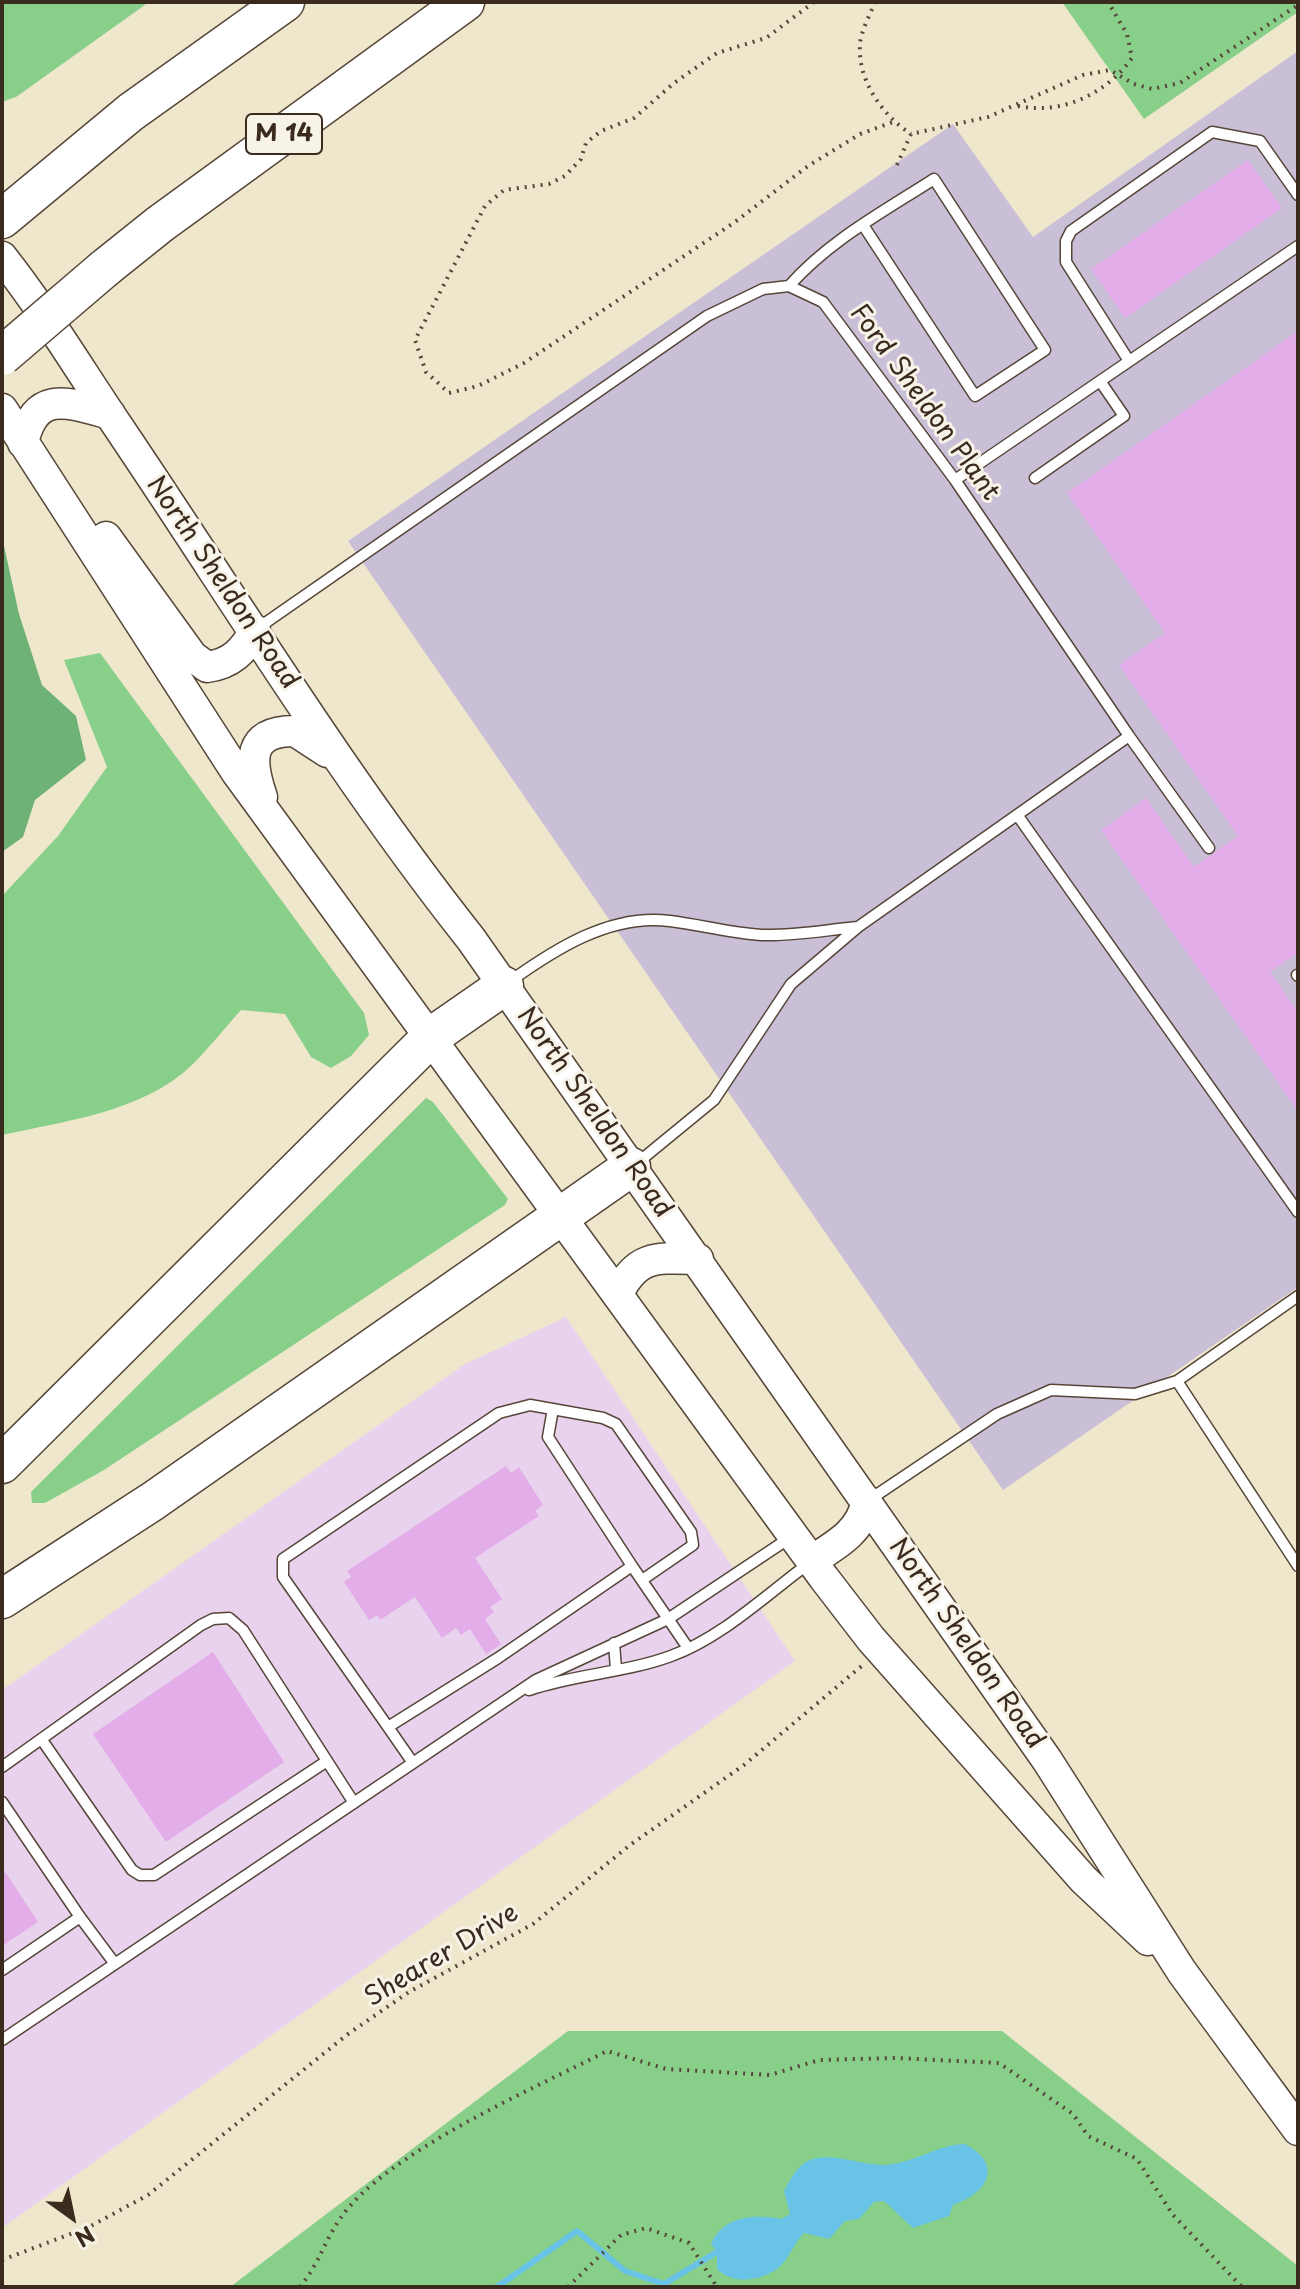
<!DOCTYPE html>
<html>
<head>
<meta charset="utf-8">
<style>
  body { margin:0 }
  #map { position:relative; width:1300px; height:2289px; overflow:hidden; background:#eee7cc; font-family:"Playpen Sans",sans-serif }
  canvas { display:block }
  .frame { position:absolute; inset:0; border:4px solid #3b2a1e; pointer-events:none }
  .north { position:absolute; left:32px; top:2177px; width:80px; height:80px; -webkit-text-stroke:6px #f7f3e8; paint-order:stroke; rotate:147deg; font-size:22px; font-weight:700; line-height:32px; text-align:center; color:#3b2a1e }
  .north::after { content:''; display:block; margin:auto; width:28px; height:36px; background:#3b2a1e; clip-path:polygon(50% 0,100% 100%,50% 72%,0 100%) }
</style>
</head>
<body>
<div id="map">
<canvas width="1300" height="2289"></canvas>
<div class="frame"></div>
<div class="north">N</div>
</div>
<script>
const ctx = document.querySelector('canvas').getContext('2d');
ctx.lineJoin = 'round';
function fill(path, color) { ctx.fillStyle = color; ctx.fill(path, 'evenodd'); }
function strokePath(path, color, width, dash) { ctx.strokeStyle = color; ctx.lineWidth = width; ctx.lineCap = dash ? 'butt' : 'round'; ctx.setLineDash(dash || []); ctx.stroke(path); }
function write(font, color, halo, rows, align = 'center') {
  ctx.font = font + ' "Playpen Sans",sans-serif'; ctx.lineWidth = 6; ctx.setLineDash([]); ctx.textBaseline = 'middle'; ctx.strokeStyle = halo; ctx.fillStyle = color; for (const [text, x, y, turn = 0] of rows) {
    ctx.save(); ctx.translate(x, y); ctx.rotate((+turn || 0) * Math.PI / 180); ctx.textAlign = isNaN(turn) ? turn : align; if (halo) ctx.strokeText(text, 0, 0); ctx.fillText(text, 0, 0); ctx.restore();
  }
}
const built = new Path2D(`
  M566 1317 795 1661 2 2228V1690L465 1364Z`);
const industrial = new Path2D(`
  M1298 51V1287L1003 1490 348 541 953 124 1033 237Z`);
const green = new Path2D(`
  M2 2H149L16 97 2 102Z
  M1062 2H1298V12L1144 119Z
  M100 653 364 1013 369 1035 351 1056 331 1068 311 1057 285 1014 241 1010C225 1028 209 1048 192 1065 143 1112 65 1121 2 1135V896L58 836 107 767 64 660Z
  M426 1098 433 1102 508 1199 505 1205 104 1470 45 1503H32L31 1492Z
  M568 2031H1002L1298 2266V2287H230Z`);
const forest = new Path2D(`
  M2 537 19 614 42 685 76 716 86 760 35 800 23 837 2 852Z`);
const water = new Path2D(`
  M965 2144C1004 2165 988 2193 953 2205L949 2216 913 2228 884 2201 874 2202 859 2219 845 2221 829 2239 804 2233C793 2244 789 2260 777 2269 759 2281 733 2285 717 2269V2252L711 2244C723 2216 754 2214 781 2219L790 2214 784 2191C791 2179 798 2163 813 2159 839 2152 867 2169 893 2164 919 2160 938 2145 965 2144Z`);
const stream = new Path2D(`
  M497 2287 577 2231 625 2271 664 2284 717 2252`);
const building = new Path2D(`
  M1248 160 1282 208 1125 318 1091 269Z
  M1298 331V953L1270 972 1298 1012V1111L1101 830 1146 798 1194 867 1238 836 1119 665 1165 633 1067 493Z
  M506 1466 511 1473 519 1467 543 1505 535 1511 539 1516 475 1558 502 1599 490 1607 494 1612 485 1619 501 1644 486 1654 470 1629 461 1635 456 1628 442 1638 415 1597 380 1620 377 1615 369 1620 344 1582 351 1577 347 1571Z
  M213 1652 284 1762 166 1842 93 1734Z
  M2 1867 38 1922 2 1946Z`);
const path = new Path2D(`
  M814 2 766 38 717 53 674 83 634 118 601 131 586 143 581 159 565 176 549 184 504 190 485 206 415 340 426 372 449 393 478 386 524 363 735 222 808 166 860 134 893 122
  M875 2C870 15 861 31 860 44 857 80 883 116 911 134
  M1018 106C1062 115 1106 94 1132 58L1127 34 1108 2
  M897 165 911 134 988 117 1083 75 1110 70 1134 84 1152 89 1180 83 1298 5
  M2 2260 89 2227 148 2195 348 2034 409 1992 533 1924 630 1845 744 1765 864 1664
  M300 2287C320 2262 324 2242 340 2219 383 2154 535 2088 607 2051L666 2069 770 2075 819 2060 896 2058 999 2063 1073 2114 1088 2136 1137 2159 1173 2215 1242 2287
  M568 2287 621 2235 646 2228 689 2243 717 2287`);
const lane = new Path2D(`
  M789 286C830 240 883 212 934 179L1045 350 975 396 863 225
  M1129 361 1066 262V241L1071 231 1212 132 1260 141 1298 195
  M1035 478 1124 416 1100 381
  M955 480 1298 246
  M258 628 707 316 763 289 789 286 823 302 955 480 1129 736 858 927 791 984 714 1100 636 1164
  M1129 736 1209 848
  M1018 816 1298 1212
  M1297 975 1298 976
  M509 982C555 949 611 913 670 921 701 925 730 933 761 935 792 936 826 930 858 927
  M1177 1381 1298 1566
  M553 1409 548 1437 632 1566
  M869 1500 997 1414 1051 1390 1135 1394 1177 1381 1298 1296
  M614 1643 616 1669
  M529 1690C575 1674 625 1673 671 1656 721 1638 766 1595 808 1564
  M388 1727 283 1577V1559L499 1413 530 1405 603 1418 616 1424 691 1532 693 1545 642 1580
  M42 1740 132 1870 140 1875H154L327 1761
  M413 1763 388 1727 498 1658 632 1566 688 1648
  M2 1767 201 1625 213 1619 229 1618 243 1630 354 1803
  M2 1802 80 1917 2 1970
  M80 1917 115 1964
  M2 2040 536 1680 668 1619 791 1537`);
const secondary = new Path2D(`
  M2 257C43 309 78 367 115 422 232 595 341 775 471 939L1047 1760 1182 1972 1298 2130
  M2 409 237 773 824 1578 871 1639 1084 1880 1148 1940
  M23 443C35 389 68 402 110 414
  M106 537 192 656 207 667C231 664 244 651 255 630
  M262 797C250 762 246 731 295 731L327 752
  M618 1294C637 1254 658 1258 698 1259
  M811 1561C836 1545 861 1532 867 1501`);
const highway = new Path2D(`
  M2 219 131 112 285 2
  M105 268 160 224 465 2
  M2 1464 432 1036 504 986
  M2 1599 153 1501 631 1167`);
const highwayBridge = new Path2D(`
  M2 356 105 268`);
const shields = [
  [284,134,76]
];
const shieldNames = [
  ["M 14",284,134]
];
const streetNames = [
  ["Ford Sheldon Plant",924,403,54],
  ["North Sheldon Road",222,583,56],
  ["North Sheldon Road",594,1113,55],
  ["North Sheldon Road",966,1644,55],
  ["Shearer Drive",442,1956,-31]
];
fill(built, '#e9d2ed');
fill(industrial, '#c9bfd7');
fill(green, '#88cf8a');
fill(forest, '#6eb276');
fill(water, '#69c3e7');
strokePath(stream, '#69c3e7', 6);
fill(building, '#e3ade9');
strokePath(lane, '#564638', 13);
strokePath(secondary, '#564638', 33);
strokePath(highway, '#564638', 41);
strokePath(path, '#564638', 4, [2, 6]);
strokePath(lane, '#fff', 10);
strokePath(secondary, '#fff', 30);
strokePath(highway, '#fff', 38);
strokePath(highwayBridge, '#564638', 41, []);
strokePath(highwayBridge, '#fff', 38);
for (const [x, y, w] of shields) { const box = new Path2D(); box.roundRect(x - w / 2, y - 20, w, 40, 6); ctx.fillStyle = '#f7f3e8'; ctx.fill(box); strokePath(box, '#3b2a1e', 2); }
write('bold 24px', '#3b2a1e', null, shieldNames);
write('26px', '#3b2a1e', '#f7f3e8', streetNames);
</script>
</body>
</html>
